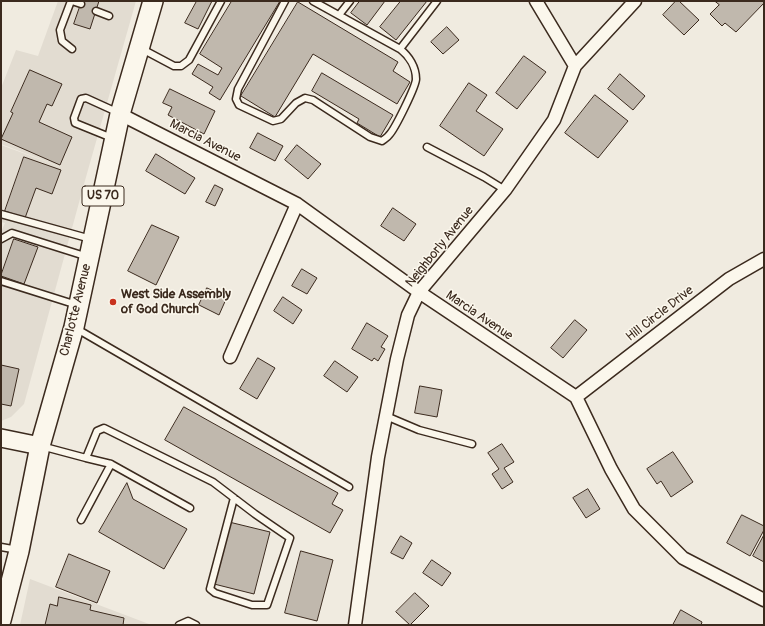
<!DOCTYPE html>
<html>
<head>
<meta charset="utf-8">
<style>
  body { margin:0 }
  #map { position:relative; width:765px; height:626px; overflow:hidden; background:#f0ebe0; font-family:Pangolin,sans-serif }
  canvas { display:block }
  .frame { position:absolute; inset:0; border:2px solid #3b2a1e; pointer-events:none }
</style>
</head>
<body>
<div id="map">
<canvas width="765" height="626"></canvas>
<div class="frame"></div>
</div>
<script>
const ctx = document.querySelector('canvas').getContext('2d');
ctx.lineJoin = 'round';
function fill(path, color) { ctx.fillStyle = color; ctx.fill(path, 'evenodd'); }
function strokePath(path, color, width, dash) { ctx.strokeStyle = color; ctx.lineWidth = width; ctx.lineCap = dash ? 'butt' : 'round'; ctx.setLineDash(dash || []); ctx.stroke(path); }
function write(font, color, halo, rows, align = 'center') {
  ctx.font = font + ' Pangolin,sans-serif'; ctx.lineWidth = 3; ctx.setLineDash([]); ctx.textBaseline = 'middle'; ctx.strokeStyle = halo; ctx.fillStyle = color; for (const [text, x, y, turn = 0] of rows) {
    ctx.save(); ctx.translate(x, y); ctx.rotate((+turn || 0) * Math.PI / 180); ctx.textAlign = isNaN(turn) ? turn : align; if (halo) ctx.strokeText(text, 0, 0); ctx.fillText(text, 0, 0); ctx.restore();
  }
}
const built = new Path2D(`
  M58 1H136L86 177 24 404 11 417 1 421V232L5 223 1 222V145L69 170 1 144V88L16 50 38 56Z
  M30 579 149 624 148 625H20Z`);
const building = new Path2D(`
  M82 1H99L90 29 74 24Z
  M197 1H212L198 29 185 23Z
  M232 1H280L220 100 209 93 213 87 192 74 198 64 218 75 222 68 200 54Z
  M360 1H385L367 25 351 13Z
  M401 1H427L396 40 380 27Z
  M676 1H679L699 20 684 35 663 15Z
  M715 1H764V3L736 32 725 23 722 26 710 14 719 5Z
  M298 2 398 62 393 71 410 82 397 104 313 54 275 117 241 96Z
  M447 27 459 40 443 54 431 42Z
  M524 56 546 72 517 109 496 93Z
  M30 70 62 84 52 106 47 104 39 122 72 137 60 165 1 139 13 113 11 112Z
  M322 73 393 115 380 137 357 123 359 119 312 91Z
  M620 74 645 96 633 110 608 89Z
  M469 83 487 95 476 111 503 129 484 156 440 126Z
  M170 89 215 111 204 134 168 115 172 107 163 103Z
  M595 95 628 121 598 158 565 133Z
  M258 133 283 146 275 161 250 148Z
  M297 145 321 164 308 179 285 160Z
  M156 154 195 178 185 194 146 171Z
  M24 157 61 170 52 194 36 188 25 218 5 211Z
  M215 185 223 189 215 206 206 202Z
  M393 208 416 224 404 241 381 226Z
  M152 225 179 237 156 285 128 271Z
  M14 239 38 247 24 284 1 276Z
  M302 269 317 278 307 294 292 286Z
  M207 288 227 297 219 315 199 305Z
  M283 297 302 310 293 324 274 311Z
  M575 320 587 330 563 358 551 348Z
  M367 323 388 336 381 347 385 349 378 361 374 358 372 361 352 349Z
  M258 358 275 368 257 399 240 389Z
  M335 361 358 377 347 392 324 376Z
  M1 365 19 369 11 406 1 404Z
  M420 386 442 390 437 417 415 413Z
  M184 407 338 493 332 504 343 510 330 533 165 440Z
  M502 444 514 462 504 468 513 482 502 489 492 474 499 469 488 453Z
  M673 452 693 482 671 497 661 481 657 484 647 469Z
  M127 483 133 499 187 529 164 569 99 532Z
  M588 489 600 509 586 518 573 498Z
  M742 515 764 526V530L750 556 727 543Z
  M229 522 270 532 254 594 214 584Z
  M764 535V562L753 556Z
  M401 536 412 543 403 559 391 553Z
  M301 551 333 560 317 621 285 613Z
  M69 554 110 571 97 603 56 587Z
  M432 560 451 573 442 586 423 573Z
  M415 593 429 606 410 625 396 612Z
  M59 597 91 605 90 610 124 618 123 625H45L50 604 57 606Z
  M681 610 702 622 701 625H673Z`);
const lane = new Path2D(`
  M71 1 60 30 62 41 72 49
  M72 1 81 4
  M285 1 238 89 236 99 239 105 273 121 281 119 296 103 305 98 313 100 370 137 382 141C384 139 387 138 389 135 395 129 416 86 416 79 416 67 409 56 400 49
  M313 1 400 49 437 1
  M96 11 109 16
  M339 15 350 1
  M142 49 174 66H181L189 60 221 1
  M112 138 75 123 74 118 81 99 86 98 119 113
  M427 147 484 177 505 190
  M1 214 91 239
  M1 239 12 233 88 257
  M1 281 77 305
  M77 329 349 487
  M386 416 419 430 472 444
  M41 446 86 458 97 431 104 428 213 482 255 514 290 538 267 605H252L215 593 210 589 234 498
  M86 458 111 464 190 508
  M81 520 111 464
  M1 547 18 550
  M179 625 188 621 196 625`);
const street = new Path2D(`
  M536 1 575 66
  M120 114 297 204 419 292 576 397 611 469 634 509 683 558 764 600
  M230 357 297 204
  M576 397 729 279 764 259
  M355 625 378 457 397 359 408 315 419 292 505 190 554 120 575 66 635 1`);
const secondary = new Path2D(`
  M1 438 40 446`);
const primary = new Path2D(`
  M1 620 19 551 40 446 74 327 120 114 153 1`);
const markers = [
  [113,302,4,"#c8321e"]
];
const shields = [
  [103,196,42]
];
const shieldNames = [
  ["US 70",103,196]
];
const streetNames = [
  ["Marcia Avenue",205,141,27],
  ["Neighborly Avenue",440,247,-51],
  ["Charlotte Avenue",76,310,-76],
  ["Hill Circle Drive",660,314,-38],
  ["Marcia Avenue",479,316,34]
];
const poiNames = [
  ["West Side Assembly",121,295],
  ["of God Church",121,310]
];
fill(built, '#e2dcd1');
fill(building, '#c0b8ad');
strokePath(building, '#3b2a1e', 1);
strokePath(lane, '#3b2a1e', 9);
strokePath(street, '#3b2a1e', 15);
strokePath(secondary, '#3b2a1e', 20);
strokePath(primary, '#3b2a1e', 22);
strokePath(lane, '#fbf7ec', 6);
strokePath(street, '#fbf7ec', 12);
strokePath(secondary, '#fbf7ec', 17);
strokePath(primary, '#fbf7ec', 19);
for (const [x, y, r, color] of markers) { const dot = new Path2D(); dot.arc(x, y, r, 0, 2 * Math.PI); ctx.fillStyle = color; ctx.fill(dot); strokePath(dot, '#fbf7ec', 1.5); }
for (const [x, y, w] of shields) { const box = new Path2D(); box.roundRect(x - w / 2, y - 10, w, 20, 3); ctx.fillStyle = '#fbf7ec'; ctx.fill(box); strokePath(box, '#3b2a1e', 1); }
write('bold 12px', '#3b2a1e', null, shieldNames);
write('13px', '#3b2a1e', '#fbf7ec', streetNames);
write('bold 13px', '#3b2a1e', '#fbf7ec', poiNames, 'left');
</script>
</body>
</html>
